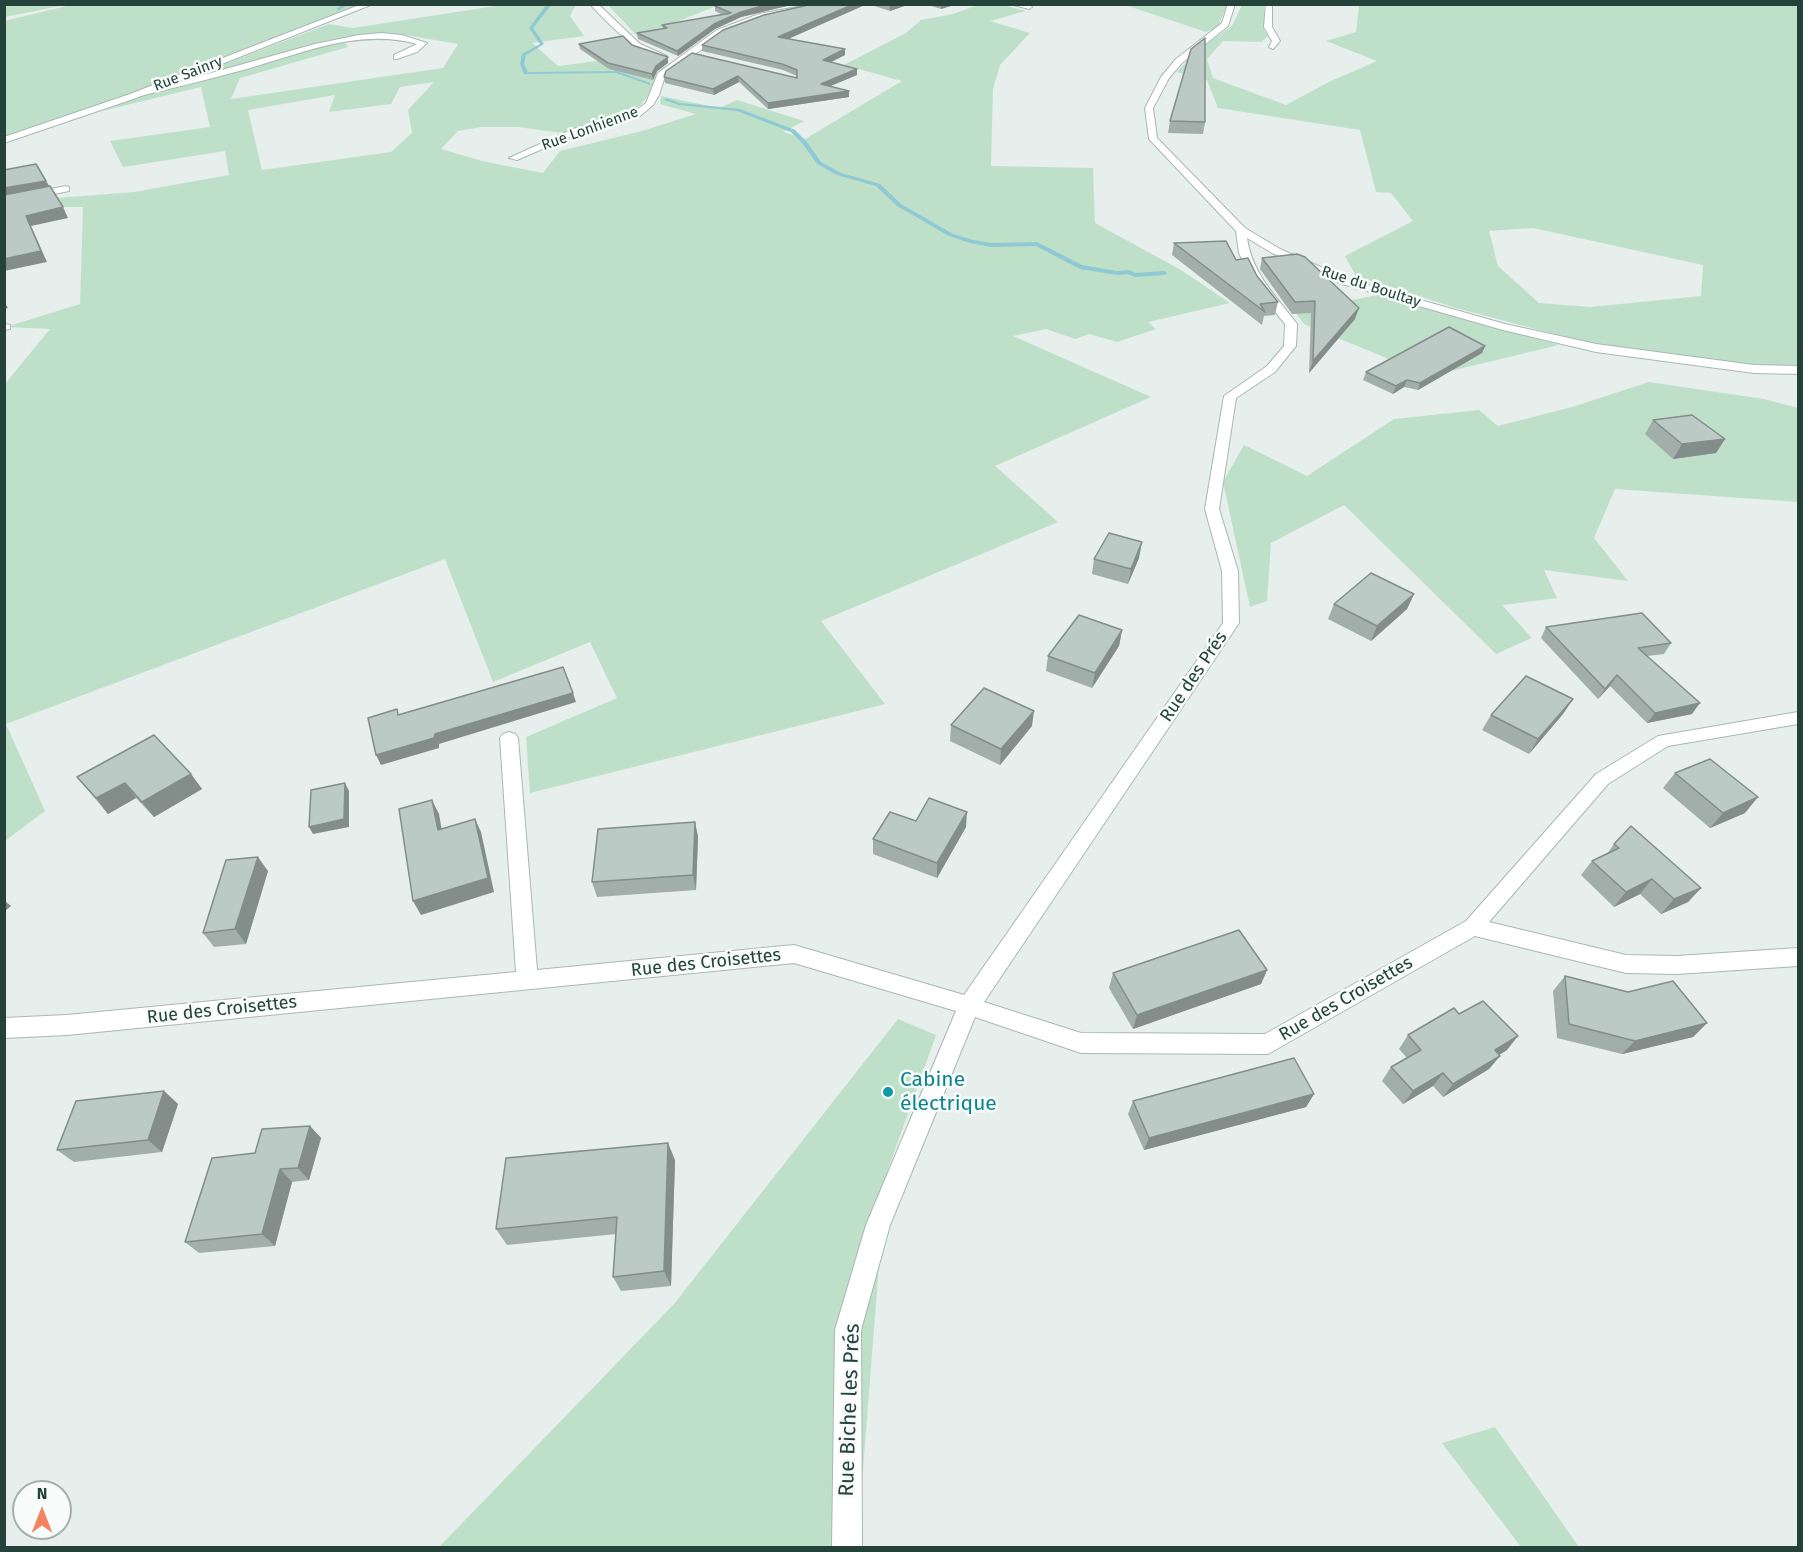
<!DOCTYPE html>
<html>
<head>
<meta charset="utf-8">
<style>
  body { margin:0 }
  #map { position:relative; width:1803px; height:1552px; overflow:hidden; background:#e6efeb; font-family:"Fira Sans",sans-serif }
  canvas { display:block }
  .frame { position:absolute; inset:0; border:6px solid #24423a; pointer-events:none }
  .north { position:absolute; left:12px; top:1480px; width:60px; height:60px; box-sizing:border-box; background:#f7fbf9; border:2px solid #a3b1ad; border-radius:50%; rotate:0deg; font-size:16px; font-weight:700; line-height:24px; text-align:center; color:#24423a }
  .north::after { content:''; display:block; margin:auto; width:21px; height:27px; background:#f4845f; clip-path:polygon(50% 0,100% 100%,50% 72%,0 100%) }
</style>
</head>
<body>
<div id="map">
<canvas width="1803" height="1552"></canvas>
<div class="frame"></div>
<div class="north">N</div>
</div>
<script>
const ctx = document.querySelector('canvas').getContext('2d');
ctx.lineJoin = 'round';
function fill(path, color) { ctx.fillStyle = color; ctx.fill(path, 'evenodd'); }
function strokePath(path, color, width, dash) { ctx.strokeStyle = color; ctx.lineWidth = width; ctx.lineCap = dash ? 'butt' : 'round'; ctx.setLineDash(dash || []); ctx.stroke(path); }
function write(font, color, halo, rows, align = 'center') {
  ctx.font = font + ' "Fira Sans",sans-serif'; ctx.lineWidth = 5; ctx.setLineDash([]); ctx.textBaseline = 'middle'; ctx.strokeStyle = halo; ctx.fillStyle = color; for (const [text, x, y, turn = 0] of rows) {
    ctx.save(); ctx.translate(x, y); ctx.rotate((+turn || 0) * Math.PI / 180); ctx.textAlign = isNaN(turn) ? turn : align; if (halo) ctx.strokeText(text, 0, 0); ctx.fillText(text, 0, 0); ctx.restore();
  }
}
const green = new Path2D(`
  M5 4H65V5L5 17Z
  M75 4 368 5 107 104 5 137 4 21Z
  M502 5H576L570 16 584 36 532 43 558 66 622 58 636 65 669 67 657 75 649 95 633 113 562 133 518 127H482L458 131 441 149 482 161 543 173 560 151 642 131 696 114 660 104 661 96 719 108 737 100 804 121 783 132 805 139 902 81 844 65 906 33 921 20 953 14 978 5H1003L1026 11 990 21 1030 33 1000 65 993 89 991 166 1093 168 1095 223 1181 270 1230 303 1148 322 1156 329 1117 342 1089 334 1075 339 1046 329 1013 336 1151 397 995 466 1058 522 821 621 885 704 530 793 526 737 617 698 590 642 493 682 445 559 6 724 45 811 5 841 4 385 50 329 6 327 80 304 83 207H5L18 201 134 192 229 175 225 151 123 167 110 141 210 127 201 87 102 111 329 24 353 28ZM406 35 458 44 443 68 231 99 240 78 348 47 342 39ZM434 82 408 110 412 133 391 152 262 170 248 110 335 95 329 112 391 104 400 87Z
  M608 5H719L638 37Z
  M1125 5H1227L1218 27 1206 32Z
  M1242 5H1264V31L1268 36 1261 42 1223 41 1207 59 1213 78 1286 105 1329 82 1377 61 1326 41 1356 32 1359 5H1798V367L1754 365 1596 345 1456 308 1356 276 1345 256 1413 221 1391 193 1376 192 1360 130 1218 108 1207 80 1177 72 1198 50 1232 26ZM1533 228 1703 265 1701 296 1590 307 1539 303 1498 266 1489 231Z
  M1377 295 1559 345 1430 376 1304 324 1295 312Z
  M1649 382 1764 399 1798 408V502L1615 489 1594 538 1628 581 1544 570 1557 598 1502 605 1532 638 1496 654 1344 505 1271 543 1267 601 1250 607 1223 482 1244 445 1307 476 1394 419 1479 410 1498 426 1572 407Z
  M898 1019 936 1035 886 1175 857 1547 438 1548 674 1304Z
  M1495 1427 1579 1547H1521L1442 1443Z`);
const stream = new Path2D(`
  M344 4H350L339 10 336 9Z
  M547 4H552L533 28 544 44 526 55 524 64 528 72 617 71 650 83V85L616 73 524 74 520 64 522 54 540 44 529 28Z
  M666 98 680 103 740 109 795 130 807 142 821 162 841 173 880 184 901 204 953 234 973 240 991 243 1037 242 1082 265 1117 271 1129 270 1136 273 1164 271 1167 273 1164 275 1135 277 1128 274 1117 275 1080 269 1036 246 991 247 970 243 949 236 897 206 876 186 837 175 817 164 803 144 791 132 737 111 679 105 664 100Z`);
const service = new Path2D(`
  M1010 4H1027L1032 7 1029 9Z
  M381 33 402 35 427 43 417 52 397 59H394V55L417 44C359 28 303 53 247 69 210 79 173 88 136 97L132 95 315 44 359 35Z`);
const minor = new Path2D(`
  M590 4H598L640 44 667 56C648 67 603 18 590 4Z
  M814 4H831L764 18 723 34 665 76 659 95 653 105 640 116 579 133 517 160 509 158 573 129 634 112 646 103 658 73 717 30 759 14Z
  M1228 4H1235L1228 26 1182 63 1169 78 1153 108 1157 138 1245 228 1280 249 1350 280 1505 324 1596 344 1754 365 1798 366V374L1754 373 1596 352 1503 330 1342 284 1272 253 1247 238C1252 274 1276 296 1297 324L1296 346 1275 372 1236 398 1219 509 1238 571 1239 623 984 1002 1081 1033 1265 1034 1466 921 1596 774 1658 736 1798 712V724L1668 746 1608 784 1489 922 1626 955 1677 956 1798 948V966L1677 974 1626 973 1475 936 1268 1054 1081 1053 975 1017 890 1225 861 1330 862 1548H832L835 1330 866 1225 956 1011 794 963 67 1035 4 1038V1018L67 1015 516 972 500 738 503 734 509 732 515 734 518 738 537 970 794 945 964 995 1223 623 1222 571 1205 509 1224 396 1267 366 1284 346 1285 324 1256 288 1239 253 1236 231 1149 139 1145 108 1161 77 1176 59 1222 23Z
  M1266 4H1272V27L1280 41 1273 49 1269 47 1272 41 1264 27Z
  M66 186 69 187V191L4 204V198Z
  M4 324 10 325V329L4 330Z`);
const tertiary = new Path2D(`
  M362 4H373L136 98 4 143V137L130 94Z`);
const wall = new Path2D(`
  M813 4H867L788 39 845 49V55L831 62 857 75 830 86 849 91V97L768 109 739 82 714 95 665 83 664 77 666 71 797 78V76L783 70 702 51V45Z
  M868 4H910L890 11Z
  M925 4H957L941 9Z
  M715 6H787L741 17 715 29 678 56 638 39 637 33 663 29 662 25 723 15 715 11Z
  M579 44 632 45 668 63 657 71 653 80 609 69 580 49Z
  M1170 121 1205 122 1203 134 1168 133Z
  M1174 243 1236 260 1257 276 1278 302 1275 315 1264 316 1262 325 1172 255Z
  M1262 258 1355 319 1309 373 1311 313 1292 314 1260 269Z
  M1485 346 1482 353 1418 390 1404 387 1393 394 1363 380 1366 372Z
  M1653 420 1725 439 1716 453 1673 459 1645 434Z
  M1139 558 1128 584 1092 574 1094 559Z
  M1414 594 1407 609 1371 641 1328 619 1334 604Z
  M1546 627 1671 643 1664 654 1647 656 1692 714 1647 723 1610 686 1598 699 1541 638Z
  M1122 630 1119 646 1092 688 1046 671 1048 656Z
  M1573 699 1563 714 1529 754 1482 730 1491 715Z
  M951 725 1032 726 1000 765 950 741Z
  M1675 773 1745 813 1710 828 1663 788Z
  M191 774 202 789 154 817 136 798 108 814 77 777Z
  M916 821 966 827 937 878 873 854V839Z
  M695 822 698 837 696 890 597 897 592 882Z
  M1614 844 1701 888 1688 902 1661 914 1640 894 1614 907 1581 875 1592 861 1607 854Z
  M268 871 246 944 214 947 203 933Z
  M1267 970 1261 984 1133 1029 1109 988 1113 973Z
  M1565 976 1707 1023 1693 1037 1622 1054 1557 1038 1553 991Z
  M1459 1014 1507 1050 1499 1055 1500 1056 1489 1069 1443 1097 1433 1086 1403 1104 1382 1081 1391 1067 1407 1058 1399 1049 1408 1035Z
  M164 1091 178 1104 162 1152 74 1162 57 1150Z
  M1314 1094 1306 1107 1144 1150 1128 1114 1133 1101Z
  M310 1126 321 1138 309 1180 292 1182 275 1246 199 1253 185 1242 255 1153Z
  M675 1160 671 1286 621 1291 613 1277 616 1234 507 1245 496 1229Z`);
const shadedWall = new Path2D(`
  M769 4H799L787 6 741 17 715 29 678 56 677 51 714 24 741 12Z
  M854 4H867L779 43 778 37Z
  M892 4H910L890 11V5Z
  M941 4H957L941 9Z
  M845 49V55L823 66V60Z
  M668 57V63L657 71 653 80 652 74 656 66Z
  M857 69V75L821 90V84Z
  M738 76 739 82 714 95 713 89Z
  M849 91V97L768 109V103Z
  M46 181 50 187 4 196V188Z
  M63 207 68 218 31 226 47 262 4 271V259L26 216Z
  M4 301 8 308 4 309Z
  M1359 308 1355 319 1309 373 1313 361Z
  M1485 346 1482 353 1418 390 1420 383Z
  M1407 380 1404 387 1393 394 1396 386Z
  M1725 439 1716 453 1673 459 1682 444Z
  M1142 542 1139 558 1128 584 1131 569Z
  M1414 594 1407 609 1371 641 1377 626Z
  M1122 630 1119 646 1092 688 1095 673Z
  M1617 675 1610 686 1598 699 1605 689Z
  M573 693 576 702 439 744V748L381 765 376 755 435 734Z
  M1573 699 1563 714 1529 754 1538 739Z
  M1700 703 1692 714 1647 723 1655 713Z
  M1034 711 1032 726 1000 765 1001 749Z
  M191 774 202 789 154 817 142 802Z
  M125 783 136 798 108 814 96 798Z
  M345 783 349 791V827L313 834 309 827Z
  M1758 797 1745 813 1710 828 1723 813Z
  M432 800 439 814 444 843 438 830Z
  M967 812 966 827 937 878V863Z
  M475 819 481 832 494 892 421 915 413 901Z
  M695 822 698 837 696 890 693 875Z
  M258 857 268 871 246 944 235 929Z
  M1652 879 1640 894 1614 907 1626 892Z
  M1701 888 1688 902 1661 914 1674 899Z
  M4 900 11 906 4 912Z
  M1267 970 1261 984 1133 1029 1137 1015Z
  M1707 1023 1693 1037 1622 1054 1635 1041Z
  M1518 1036 1507 1050 1484 1064 1495 1050Z
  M1500 1056 1489 1069 1443 1097 1453 1084Z
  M1443 1073 1433 1086 1403 1104 1413 1091Z
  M164 1091 178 1104 162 1152 148 1140Z
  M1314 1094 1306 1107 1144 1150 1149 1138Z
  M310 1126 321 1138 309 1180 298 1168Z
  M668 1143 675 1160 671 1286 664 1271Z
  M280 1169 292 1182 275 1246 262 1234Z`);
const building = new Path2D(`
  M720 4H769L741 12 714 24 677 51 637 33 667 28 662 25 731 13 715 6Z
  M813 4H854L778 37 845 49 823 60 857 69 821 84 849 91 768 103 738 76 713 89 664 77 666 71 692 53 797 78V70L782 64 702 45 723 30 764 15Z
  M623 36 632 45 668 57 656 66 652 74 608 63 579 44Z
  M1205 38V122L1170 121 1191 49Z
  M36 164 46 181 4 188V170Z
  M50 186 63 207 26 216 41 251 4 259V195Z
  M1226 241 1236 260 1248 258 1257 276 1278 302 1260 304 1265 312 1174 243Z
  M1297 254 1305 257 1359 308 1313 361 1315 301 1295 302 1262 258Z
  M1449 327 1485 346 1420 383 1407 380 1396 386 1366 372Z
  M1692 415 1725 439 1682 444 1653 420Z
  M1109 533 1142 542 1131 569 1094 559Z
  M1371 573 1414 594 1377 626 1334 604Z
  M1642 613 1671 643 1638 648 1700 703 1655 713 1617 675 1605 689 1546 627Z
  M1079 615 1122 630 1095 673 1048 656Z
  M563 667 573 693 435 734 434 738 376 755 368 718 397 709 398 715Z
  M1526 676 1573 699 1538 739 1491 715Z
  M984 688 1034 711 1001 749 951 725Z
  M154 735 191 774 142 802 125 783 96 798 77 777Z
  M1710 759 1758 797 1723 813 1675 773Z
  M345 783 344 819 309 827 311 790Z
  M929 798 967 812 937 863 873 839 890 812 916 821Z
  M432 800 438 830 475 819 488 878 413 901 399 809Z
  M695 822 693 875 592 882 598 829Z
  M1631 826 1701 888 1674 899 1652 879 1626 892 1592 861 1619 848 1614 844Z
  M258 857 235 929 203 933 226 860Z
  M1239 930 1267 970 1137 1015 1113 973Z
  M1565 976 1628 992 1673 981 1707 1023 1635 1041 1569 1024Z
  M1483 1001 1518 1036 1495 1050 1500 1056 1453 1084 1443 1073 1413 1091 1391 1067 1421 1050 1408 1035 1454 1008 1459 1014Z
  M1294 1058 1314 1094 1149 1138 1133 1101Z
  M164 1091 148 1140 57 1150 76 1101Z
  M310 1126 298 1168 280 1169 262 1234 185 1242 212 1158 255 1153 262 1129Z
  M668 1143 664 1271 613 1277 617 1217 496 1229 506 1158Z`);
const markers = [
  [888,1092,6,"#0f9aa8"]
];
const farStreetnames = [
  ["Rue Sainry",188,74,-21],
  ["Rue Lonhienne",590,129,-20],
  ["Rue du Boultay",1371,287,18]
];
const streetNames = [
  ["Rue des Prés",1194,677,-56],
  ["Rue des Croisettes",706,963,-6],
  ["Rue des Croisettes",1346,999,-30],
  ["Rue des Croisettes",222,1010,-6]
];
const nearCulturenames = [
  ["Cabine",900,1080],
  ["électrique",900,1104]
];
const nearStreetnames = [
  ["Rue Biche les Prés",850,1410,-88]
];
fill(green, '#bfe0c8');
fill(stream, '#8ec9d4');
strokePath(service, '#a8b8b2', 2);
strokePath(minor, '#a8b8b2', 2);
strokePath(tertiary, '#a8b8b2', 2);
fill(service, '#fff');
fill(minor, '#fff');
fill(tertiary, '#fff');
fill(wall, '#a1aea9');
fill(shadedWall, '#838d89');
fill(building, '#bbcac4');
strokePath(building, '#838d89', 1.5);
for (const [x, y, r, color] of markers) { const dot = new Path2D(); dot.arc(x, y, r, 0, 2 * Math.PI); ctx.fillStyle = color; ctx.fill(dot); strokePath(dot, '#f7fbf9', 2); }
write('15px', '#24423a', '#f7fbf9', farStreetnames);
write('18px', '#24423a', '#f7fbf9', streetNames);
write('21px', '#0d838f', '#f7fbf9', nearCulturenames, 'left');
write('21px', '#24423a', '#f7fbf9', nearStreetnames);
</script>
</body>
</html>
